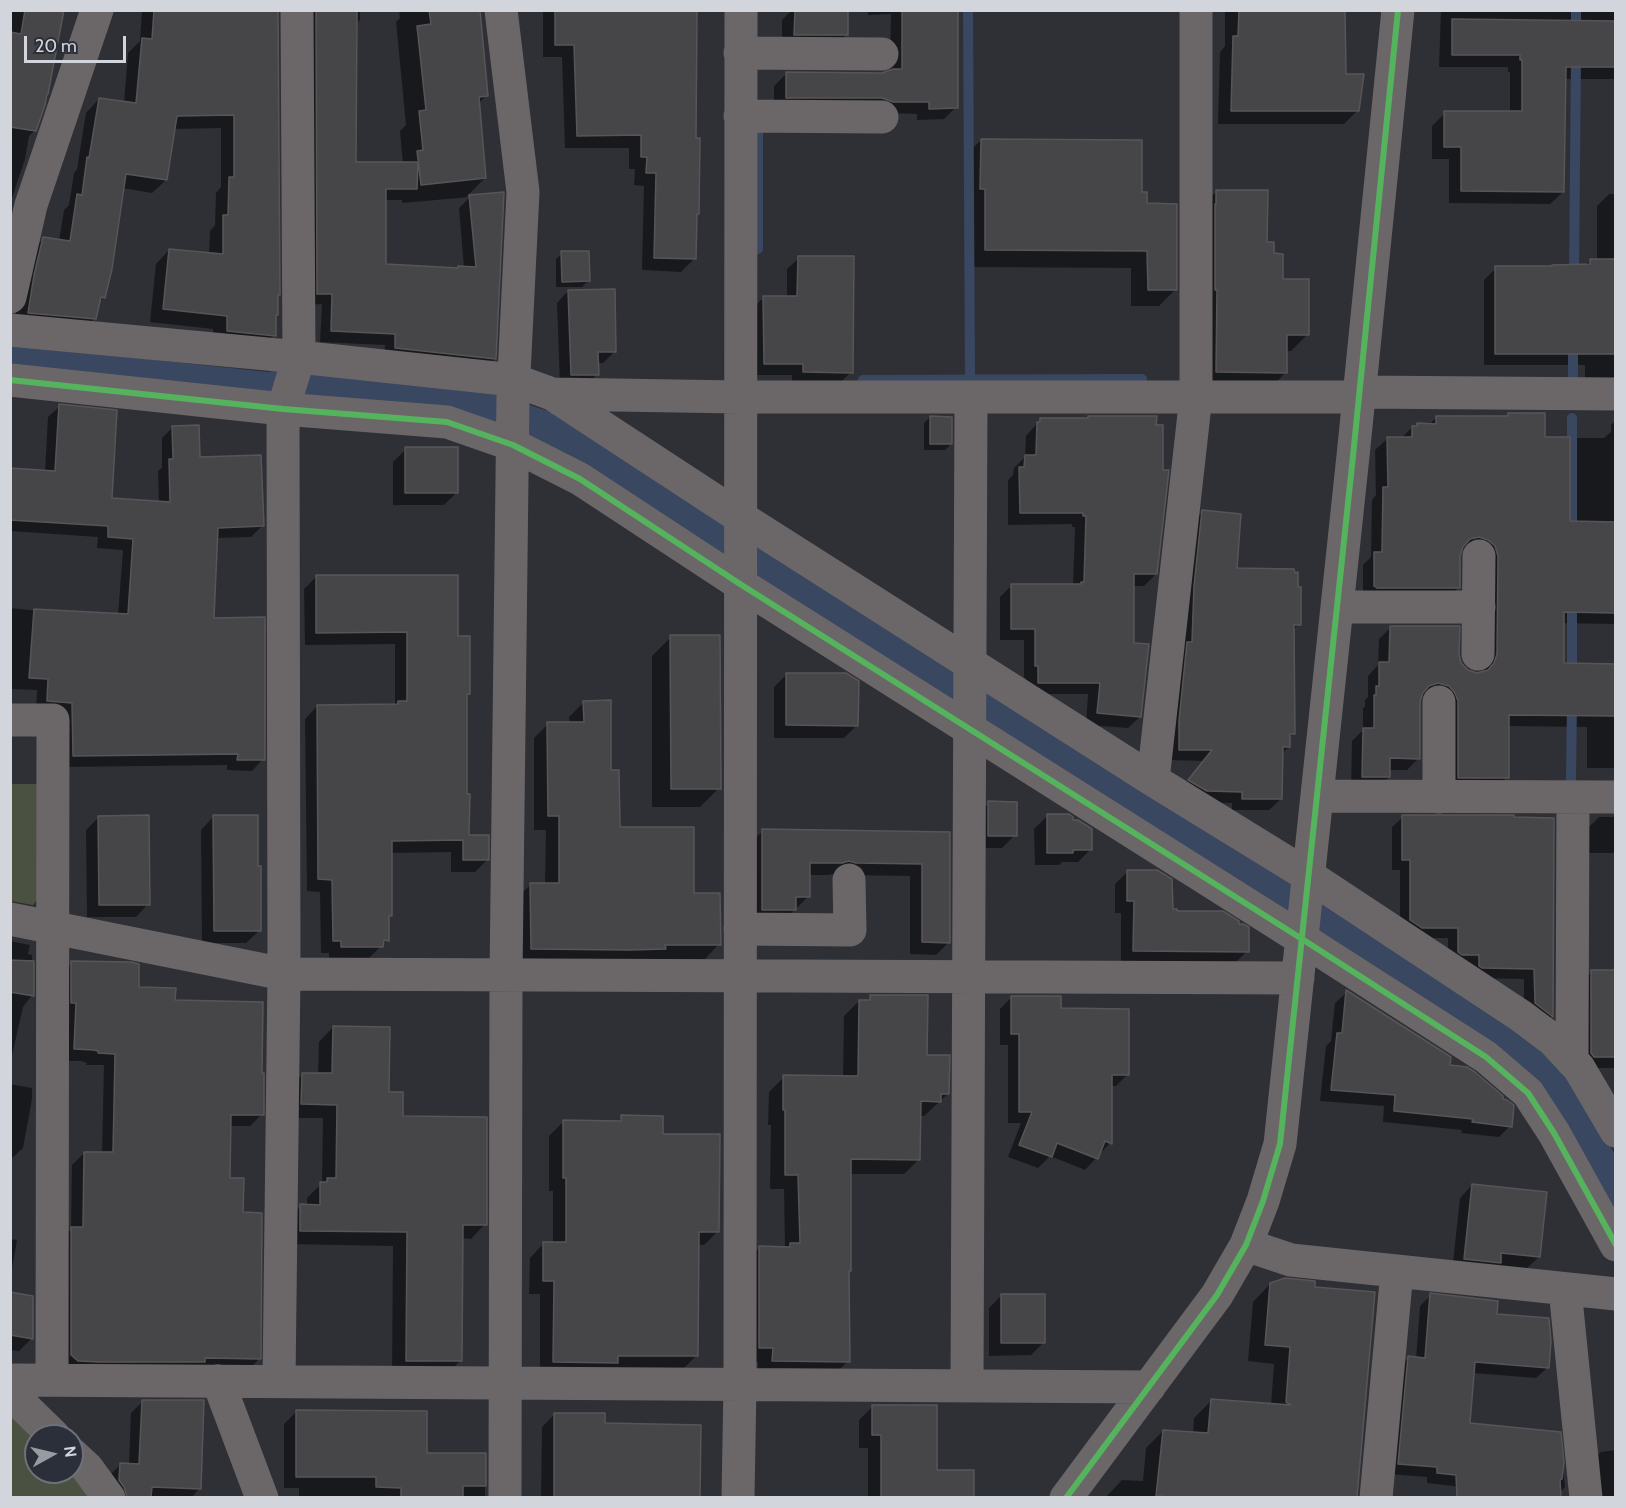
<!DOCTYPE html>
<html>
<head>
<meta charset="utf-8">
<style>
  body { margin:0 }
  #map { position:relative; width:1626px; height:1508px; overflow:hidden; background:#2e3036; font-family:Cabin,sans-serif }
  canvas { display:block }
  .frame { position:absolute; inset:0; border:12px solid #d2d5dc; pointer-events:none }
  .north { position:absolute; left:24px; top:1424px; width:60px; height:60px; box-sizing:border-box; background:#2b2f3a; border:2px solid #6e717b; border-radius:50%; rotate:82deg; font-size:16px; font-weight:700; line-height:24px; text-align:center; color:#d2d5dc }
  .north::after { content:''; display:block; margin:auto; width:21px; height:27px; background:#999ba2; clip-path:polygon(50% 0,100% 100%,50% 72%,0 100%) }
  .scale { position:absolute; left:24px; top:36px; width:102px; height:27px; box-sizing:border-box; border:3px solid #d2d5dc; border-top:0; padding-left:8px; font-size:18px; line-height:21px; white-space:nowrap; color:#d2d5dc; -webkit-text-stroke:4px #2b2f3a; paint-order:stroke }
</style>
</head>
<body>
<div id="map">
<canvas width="1626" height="1508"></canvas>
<div class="frame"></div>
<div class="north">N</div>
<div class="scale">20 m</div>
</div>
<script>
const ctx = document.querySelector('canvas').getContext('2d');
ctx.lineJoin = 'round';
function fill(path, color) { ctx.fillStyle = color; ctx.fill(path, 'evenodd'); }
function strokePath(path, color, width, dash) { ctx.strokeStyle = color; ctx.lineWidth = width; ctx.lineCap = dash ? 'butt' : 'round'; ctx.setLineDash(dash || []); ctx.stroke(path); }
const green = new Path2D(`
  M10 784H40L39 897 33 905 11 901Z
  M15 1413 36 1436V1472H72L96 1497H11L10 1419Z`);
const water = new Path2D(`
  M11 340 43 348 268 372 287 369 474 387 551 412 1392 941 1560 1063 1591 1109 1615 1155V1224L1562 1126 557 452 11 371Z`);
const shadow = new Path2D(`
  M10 10H63L35 130 29 136 25 159 10 204Z
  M142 10H277V315L274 317V335L261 349 214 345 213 329 150 322 156 264 169 250 209 254 210 231 215 225 216 193 221 187V128L174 129 166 180 152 193 122 188 104 297 98 304 95 318 81 332 15 316 30 252 44 238 59 241 64 210 69 205 74 173 77 169 86 113 99 99 124 103 128 53 140 41Z
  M309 10H360V20L355 24 354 164H403L400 131 406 125 396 22 400 18 399 10H480L486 96 478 104 485 178 466 197 503 194 495 359 483 370 384 359 385 345 320 342 322 304 307 305ZM470 197 459 208 464 268 458 267 456 269 385 265 384 200H402V203Z
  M543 10H696L694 259 681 272 642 270 644 186 634 185 635 169H629V148H565L562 57H543Z
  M792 10H847V34L834 47H782V20Z
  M868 10H956V107L944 119 917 120V114L774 109V86L786 74H882L890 71 891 14 868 15Z
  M1225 10H1344V76L1358 110 1344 124H1218L1220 52 1225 46Z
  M1441 10H1616V79H1564L1563 192 1550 204 1449 203V159H1432V126L1445 113H1510V72H1508V67H1439Z
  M981 140 1140 194 1176 289 1159 306H1131V268L969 267V205H964V157Z
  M1217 191 1272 255 1281 281 1308 334 1291 351H1286L1285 373 1269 390 1200 389V208Z
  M1609 194H1616V392L1585 383V365H1484V280L1496 268 1585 265 1590 261H1597V206Z
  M562 253 588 281 582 287H556V259Z
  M799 258 851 372 840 383H792V375H753V308L764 297H787V269Z
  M568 291 615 351 603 363H597V374L586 386H560L557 303Z
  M60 406 110 500 159 502 158 471 162 468V438L173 427 199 458 262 526 251 537 216 538 213 619 263 759 252 771 227 770V765L62 767 36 712 37 690 10 689V608L49 612 118 615 123 550 97 548 98 537 10 531V470L45 472 48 417Z
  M1509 415 1543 438H1604L1611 432V425L1616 420V624L1552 623 1500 665H1616V768H1587V727L1507 726V777L1495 789H1446L1427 695 1420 696 1419 701V758L1407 770H1389V777L1377 789H1351L1352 741 1363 730V708L1365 707V700L1368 697V676L1378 665 1379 639 1391 627 1458 654 1460 663 1467 671 1477 674 1484 672 1485 667 1466 549 1460 550 1458 588 1446 600 1363 598V565L1371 557 1372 500 1376 495 1375 450 1387 439H1401L1412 427H1415L1418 425H1429L1437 417H1506Z
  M930 417 951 444 945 450H924V423Z
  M1089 417 1156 574 1144 586H1132V644L1140 717 1128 728 1086 725 1088 694H1026V678H1024V640H1000V597L1012 585 1073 586 1075 527H1072V524L1008 525V480L1013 475 1014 468 1025 457 1026 436 1041 419H1087Z
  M406 449 457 492 444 505H393V462Z
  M1203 512 1235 570 1299 624 1293 630V734L1289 738V747L1281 754V799L1269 810H1232V803L1196 802 1178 792 1203 761 1168 760 1191 523Z
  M317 576 456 638 469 693 465 696 468 836 487 860 475 872H451V852L390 853 391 916 387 920V940L369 958 329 959V953H321L320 892 307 891 305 719 317 706 395 705V644L305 645 304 589Z
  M671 637 719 788 700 807H652V656Z
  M787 674 857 725 844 738H774V687Z
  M584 702 610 771 619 828 693 894 719 944 705 959H654L650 963H517L516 899 531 884H545L546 830H534V738L548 724H570L569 717Z
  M989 803 1015 835 1002 848H976V816Z
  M1047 816 1071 821 1091 849 1078 862H1062L1059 865H1035L1034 829Z
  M99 817 148 904 136 917H87L86 830Z
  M213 817 259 931 246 943H202L201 830Z
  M1403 817 1553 819 1552 1016 1542 1027 1524 1014V979L1471 978 1448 963V938H1410L1400 931V870H1392V827Z
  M1599 817H1616V853H1587V829Z
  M763 831 949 833V942L936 955 910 954V876L843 875 836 873 829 875H809L808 897 782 922H750V843Z
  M1128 871 1171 910 1247 951 1234 964 1121 963V913H1115V884Z
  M10 941 30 945 28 954 32 955V995L23 1007 10 1064Z
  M72 963 174 1002 262 1114 250 1126H229L228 1179 241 1214 259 1359 247 1371 66 1373 60 1241 71 1229 72 1165 84 1153 102 1154 104 1065H86L87 1063 81 1061H62L60 975Z
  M1592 971H1616V1068H1582L1580 983Z
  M1347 992 1448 1067 1510 1126 1499 1137 1461 1133 1462 1130 1383 1122 1384 1106 1320 1101 1326 1046 1331 1041 1335 1003Z
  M871 997 926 1057 948 1094 924 1116H919V1159L904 1174H850L848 1361 833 1376H758V1362L744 1363V1263L759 1248H785L784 1189H770L771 1125H768L769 1092 784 1077H843L844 1016 859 1001H866Z
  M1012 997 1060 1010 1128 1074 1116 1086H1110V1143L1085 1170 1050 1156 1038 1168 1008 1157 1021 1123H1008V1045H1000V1009Z
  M333 1027 388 1093 402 1118 485 1224 471 1239 462 1238 460 1361 446 1375 392 1374 393 1246 286 1244V1220L301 1206H307V1198L322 1183 323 1118H288V1089L302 1075H318L319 1042Z
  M10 1084 32 1088V1099L23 1148 11 1159Z
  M622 1117 662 1135 718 1231 704 1245H697L696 1356 682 1370 540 1375V1294H529L530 1258 543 1244H553V1191H549V1136L563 1122 616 1123Z
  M1472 1185 1539 1257 1526 1269 1452 1272 1460 1198Z
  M10 1239 17 1240 10 1280Z
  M1270 1284 1356 1498H1105L1122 1480 1143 1481 1146 1448 1163 1431 1193 1434 1194 1418 1212 1400 1271 1405 1274 1364 1248 1361 1253 1302Z
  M10 1293 32 1338 19 1351 10 1350Z
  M1002 1295 1044 1342 1031 1355 989 1356V1308Z
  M1431 1295 1495 1315 1547 1368 1536 1378 1473 1373 1468 1424 1559 1433 1565 1487 1554 1498 1427 1483V1477L1388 1474 1398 1369 1408 1358 1416 1359 1420 1306Z
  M143 1401 199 1489 191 1498H111L109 1476 121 1464 129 1465 131 1413Z
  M873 1406 935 1471 972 1472V1498H868V1448H859V1420Z
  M296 1412 426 1454 485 1455V1498H299V1488H284V1424Z
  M555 1414 604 1425 700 1427 699 1498H541L542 1427Z
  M1616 1450V1498H1592L1589 1463 1601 1452Z`);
const stream = new Path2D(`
  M968 10 970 380
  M1576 33V10
  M758 131V249
  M1574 276 1576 55
  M1573 375V340
  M863 380 1142 379
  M1572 535V418
  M1572 676V599
  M1571 779 1572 701`);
const building = new Path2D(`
  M25 10H64L48 94H47L45 105 36 131 10 127V32L21 34Z
  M154 10H278L280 295H278V315H276V336L227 331V316L163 309 169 249 223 254V215H228L229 177H234V115L177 116 167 180 126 174 112 269 105 298 101 297 96 319 28 313 34 275 43 237 70 241 77 194 82 195 87 157 89 158 99 98 136 103 142 38 152 39Z
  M316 10H357L356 162H418L417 189H386V264L458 268V266L476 267 469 195 504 192 496 359 395 348V334L331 331 332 294H317Z
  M429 10H480L488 96 479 97 486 178 421 185 417 151 423 150 419 111 426 110 417 26 431 24Z
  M555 10H697L696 138H700L699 214H697L696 259 654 258 656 173H646L647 157H641V135L577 136 574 45H555Z
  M795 10H848V35H794Z
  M902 10H958V108L929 109V102H893L882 98H786V72L882 73 893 69H902Z
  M1239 10H1345L1346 74H1364L1359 111H1231L1233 36H1238Z
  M1452 19 1616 21V67H1566L1564 192 1461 191V147H1444V111H1522V60H1520V55H1452Z
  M981 139 1142 140V192H1147V203L1177 204V290H1148L1147 251 985 250V189H980Z
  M1216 190H1268L1267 242H1274V253L1283 254V279H1309V335H1287V373L1216 372 1217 290H1215V204H1216Z
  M561 251H589L590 281 562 282Z
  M798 256H854L853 373 803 372V364H764L763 296H797Z
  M1590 259H1616V354H1495V266H1552V265L1590 264Z
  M615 289 616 352H598L599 375H571L568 290Z
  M59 404 117 410 112 498 170 502 169 459H173L172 426 199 425 200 457 261 455 264 526 218 528 214 618 265 617V760H237L238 754 73 756 72 703 47 701 48 679 29 678 34 609 128 614 133 539 108 537V526L10 520V468L55 471Z
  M1508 413H1545V437H1570V521L1616 522V613L1564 612V663L1616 664V716L1509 715V778H1458V701L1455 693 1449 686 1438 683 1429 686 1423 693 1420 701V759L1390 758V777H1362L1363 728H1374V695H1376V686H1379V662H1389L1390 626H1460L1459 654 1461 663 1468 670 1477 673 1488 670 1494 663 1497 654 1498 556 1495 546 1488 540 1479 537 1470 539 1463 547 1460 556V588H1377L1374 586V552H1382L1383 487H1388L1387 437H1412V426H1417V423L1436 424V416H1508Z
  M930 416 952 417V444H930Z
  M1088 416H1157L1156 425H1163V470H1169L1157 574H1134V643L1149 644 1141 717 1097 713 1100 683H1038V666H1035V629H1011V584H1081V582H1084L1086 516H1083V513H1020L1019 467H1024L1025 455H1036L1037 422H1040V418H1088Z
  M405 447H458V493H405Z
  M1202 510 1241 514 1237 568 1294 569 1295 573 1298 572V587H1301V625H1294L1295 734H1290V747H1283L1282 799H1242V792L1207 791 1188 780 1212 750H1179V721L1187 642H1192L1194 586Z
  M316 575H458V636H470V694H467V794H470L469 835H489V860H463V840L392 841V916H389V941L384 940 383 947H341V941H333L332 880 318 879 317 705 398 704V701H407V632L316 633Z
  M670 635H720L721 789H671Z
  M786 673H846L859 681 858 726 786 725Z
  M611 700V770H619L620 827H694V893H720L721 945H665L666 949 629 950 531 949 530 883H559V816H548L547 722H584L583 701Z
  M988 801 1017 802V836H988Z
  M1047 814H1069L1073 817V820H1078L1092 829V850H1073V853H1047Z
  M149 815 150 905H99L98 816Z
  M213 815H258V866H261V931H214Z
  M1402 815H1514V817L1554 818 1553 1017 1535 1003 1534 969 1482 968 1479 966V955H1462L1458 952V928H1422L1410 920V860H1402Z
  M762 829 950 832V943L922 942V864L856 863 849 861 842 863H810V897H796V910H762Z
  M1127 870H1157L1172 879 1173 909H1177V911H1223L1239 921V924H1243L1249 927V952L1133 951 1134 901H1127Z
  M10 960 34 961V996L10 992Z
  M71 961 131 962 139 964V987L176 988 175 1000 263 1002 262 1073H264V1115H231L230 1178H244L243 1212 262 1213 261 1359 205 1358V1362H99L78 1361 71 1355V1227H83L84 1152H113L115 1054 98 1053V1051L94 1050 74 1049 76 1003H71Z
  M1591 970H1616V1057H1594L1591 1053Z
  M1346 990 1451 1057 1450 1065 1467 1067 1475 1072 1503 1096V1099L1507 1100 1514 1105 1512 1127 1472 1122 1473 1119 1394 1111 1395 1095 1331 1090 1337 1033H1342Z
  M870 995H928L927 1055H950L949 1094H941V1102L921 1101 920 1160 851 1159V1271H849L850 1362 772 1361 773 1348H759V1246L790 1247V1243H800L798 1175H785V1110H783V1075L858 1076 859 1000H870Z
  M1011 996H1061V1008L1129 1009V1075H1112V1144L1105 1141 1098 1159 1057 1143 1052 1157 1019 1145 1032 1112H1019V1034H1011Z
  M333 1026 390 1027 389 1092H403V1116L487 1117V1225H463L462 1361H406L407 1232 300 1231V1204L320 1205V1182H327V1178H336L337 1105 301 1104 302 1073H332Z
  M621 1115 663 1116V1134H720L719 1232H699L698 1356H618V1363L553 1362 554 1281H543V1242H566V1178H563V1120L621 1121Z
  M1472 1184 1547 1192 1540 1257 1501 1253V1263L1464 1259Z
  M1285 1278 1315 1281V1287L1375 1292 1357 1497H1171L1156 1496 1163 1430 1208 1433 1211 1399 1291 1405 1286 1402 1290 1347 1265 1345 1270 1283Z
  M10 1292 33 1296V1339L10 1335Z
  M1430 1293 1498 1301 1497 1314 1549 1318 1551 1341 1549 1368 1475 1362 1470 1423 1561 1432 1564 1462 1562 1479 1560 1480 1561 1497H1457L1456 1475 1437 1473V1467L1398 1464 1408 1356 1425 1358Z
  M1001 1294H1045V1343H1001Z
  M142 1400H204L201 1489 152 1487 151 1497H127L124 1487 119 1480 120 1463 139 1464Z
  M872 1405H937V1470H974V1497H881V1435H872Z
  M296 1410 427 1411V1453H486V1486H463V1497H401V1488L376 1487V1477H296Z
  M554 1413H605V1423L701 1425 700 1497H554Z`);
const minor = new Path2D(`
  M501 10 523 192 513 395 506 975 505 1498
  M740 53 882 54
  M740 116 882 117
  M10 297 31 205 97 10
  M10 330 299 357 514 380 552 394 739 397H1359
  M10 380 283 409 447 422 513 445 580 479 740 584 1302 939 1486 1057 1528 1093 1554 1133 1616 1245
  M1359 392 1616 394
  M552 394 740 517 1153 780 1309 876 1521 1016 1553 1040 1579 1068 1616 1131
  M1337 607H1479
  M1478 654 1479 556
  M1439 702V797
  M10 720H53L52 1379
  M1153 780 1196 396V10
  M1317 796 1616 797
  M10 919 284 974 1298 978
  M740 929 850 930 849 880
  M1572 1061 1573 797
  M1246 1245 1291 1260 1616 1294
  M1565 1289 1586 1498
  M10 1380 1149 1387
  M218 1381 262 1498
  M279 1381 284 974 283 409 299 357 297 10
  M967 1386 971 397
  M10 1393 54 1436
  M72 1454 87 1468 109 1498
  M738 1498 740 1384 741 10
  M1066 1498 1217 1295 1246 1245 1263 1201 1280 1144 1353 456 1398 10
  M1376 1498 1397 1271`);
const cycleway = new Path2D(`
  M10 380 283 409 447 422 513 445 580 479 740 584 1302 939 1486 1057 1528 1093 1554 1133 1616 1245
  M1066 1498 1217 1295 1246 1245 1263 1201 1280 1144 1353 456 1398 10`);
fill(green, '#4b5141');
fill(water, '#3a4761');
fill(shadow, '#0007');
strokePath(stream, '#3a4761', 10);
fill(building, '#464547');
strokePath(building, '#585558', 1.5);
strokePath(minor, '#6b6769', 33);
strokePath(cycleway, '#56b35d', 6);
</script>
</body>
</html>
